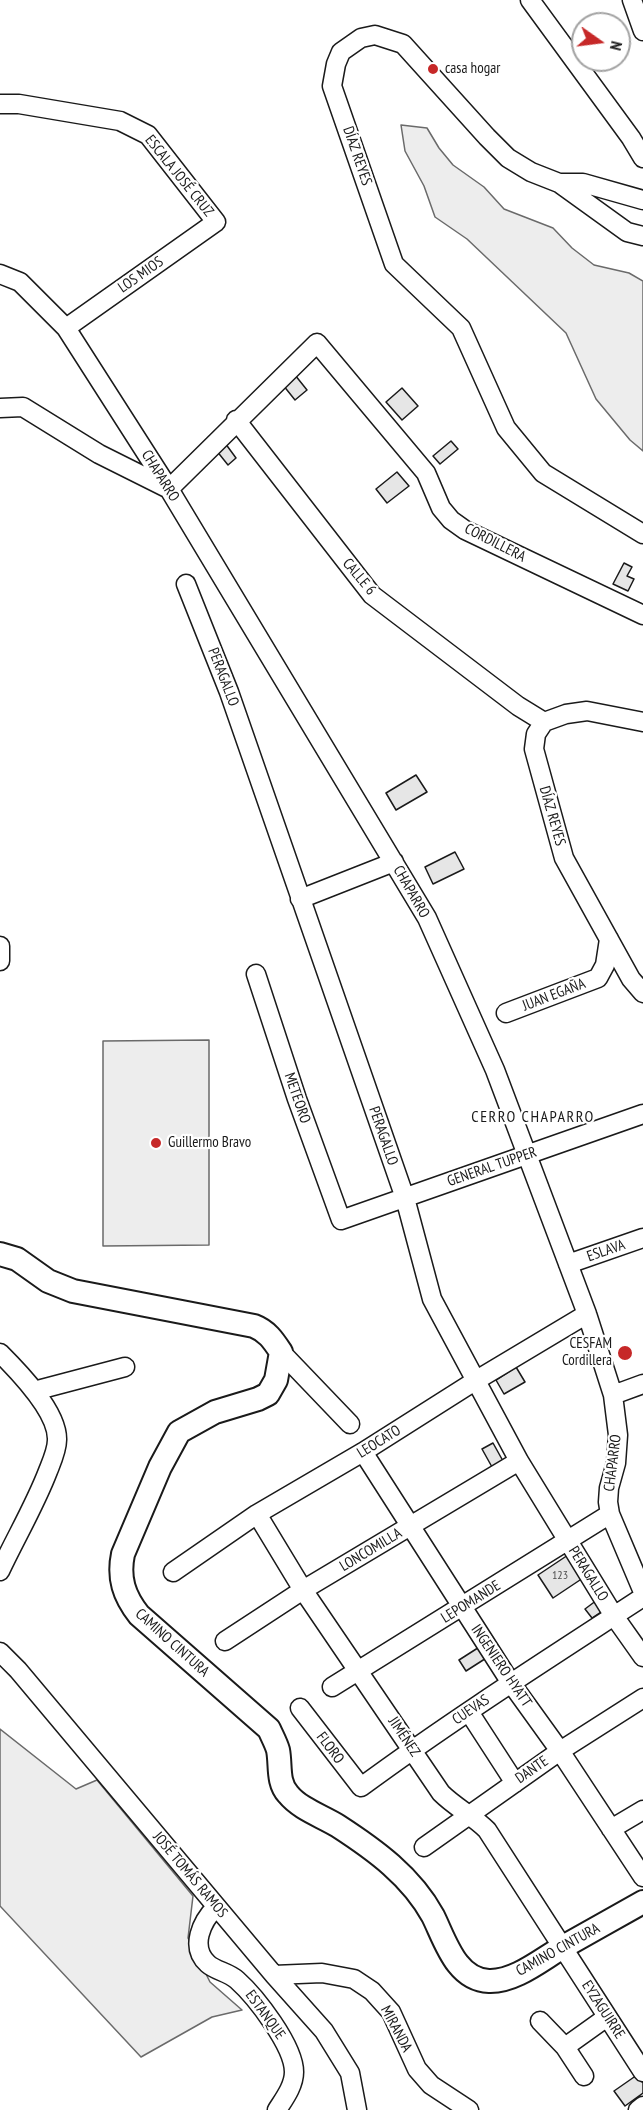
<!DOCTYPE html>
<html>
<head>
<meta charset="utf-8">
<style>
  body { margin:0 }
  #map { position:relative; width:643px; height:2110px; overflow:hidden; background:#fff; font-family:"PT Sans Narrow",sans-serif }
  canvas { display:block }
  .north { position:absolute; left:571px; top:12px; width:60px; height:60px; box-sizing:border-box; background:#fff; border:2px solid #a3a3a3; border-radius:50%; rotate:104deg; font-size:16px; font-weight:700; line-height:24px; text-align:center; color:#1a1a1a }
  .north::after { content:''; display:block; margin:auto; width:21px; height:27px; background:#c62828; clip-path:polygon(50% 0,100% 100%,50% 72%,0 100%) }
</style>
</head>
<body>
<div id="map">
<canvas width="643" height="2110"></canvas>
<div class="north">N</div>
</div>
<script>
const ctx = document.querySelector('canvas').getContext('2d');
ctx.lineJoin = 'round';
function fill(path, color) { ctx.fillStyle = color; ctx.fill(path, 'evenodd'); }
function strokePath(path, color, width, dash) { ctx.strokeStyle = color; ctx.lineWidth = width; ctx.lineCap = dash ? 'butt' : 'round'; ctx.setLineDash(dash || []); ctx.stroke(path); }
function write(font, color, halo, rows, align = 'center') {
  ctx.font = font + ' "PT Sans Narrow",sans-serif'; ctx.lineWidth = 4.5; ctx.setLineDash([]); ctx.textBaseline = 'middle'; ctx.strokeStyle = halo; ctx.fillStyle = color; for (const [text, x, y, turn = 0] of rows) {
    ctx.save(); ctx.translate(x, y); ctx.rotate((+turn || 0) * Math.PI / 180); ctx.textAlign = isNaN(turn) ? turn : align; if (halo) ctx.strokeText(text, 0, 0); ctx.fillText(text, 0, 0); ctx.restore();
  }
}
const built = new Path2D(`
  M401 125 427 128 439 148 453 165 484 187 504 209 553 228 572 248 594 265 629 273 643 281V451L630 440 596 399 566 333 467 239 435 217 424 186 405 151Z
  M209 1040V1245L103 1246V1041Z
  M0 1729 76 1789 97 1780 193 1896 188 1938 210 1982 242 2010 212 2017 141 2057 0 1906Z`);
const building = new Path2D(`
  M295 375 307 390 295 400 283 385Z
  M402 388 418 406 402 420 386 402Z
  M451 441 458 449 440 464 433 456Z
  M225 443 236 458 228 465 216 450Z
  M397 472 409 486 387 503 376 489Z
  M624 563 632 567 627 576 634 579 628 591 613 584Z
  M416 775 427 792 396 810 386 793Z
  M455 852 464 869 433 884 425 867Z
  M516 1367 525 1382 504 1394 496 1380Z
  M493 1443 503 1461 492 1467 482 1449Z
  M568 1555 583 1578 553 1598 538 1575Z
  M597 1600 604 1610 592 1618 585 1609Z
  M484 1644 491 1655 466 1671 459 1660Z
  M637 2075 643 2083V2093L625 2106 614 2091Z`);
const minor = new Path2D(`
  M530 0 631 138 643 158
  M632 0 643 31
  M0 104H19L120 121 148 135 216 222 66 328
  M559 183H583L643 200
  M643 236 627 232 559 183 531 172 508 158 487 137 403 44 375 35 361 38 341 52 336 64 332 86 394 264 461 328 506 428 543 473 643 534
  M0 274 20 282 66 328 169 489 427 918 495 1070 587 1314 613 1395 618 1435 616 1463 609 1488 608 1502 610 1514 643 1592
  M0 408 23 407 99 454 169 489 317 343 426 473 441 508 451 520 465 530 643 615
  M236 420 372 595 518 706 544 722
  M186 584 229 692 405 1198 432 1299 519 1461 614 1616 643 1657
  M643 722 587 711 566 714 544 722 536 734 534 749 564 858 631 979 643 993
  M300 899 394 862
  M0 946V961
  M256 974 297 1099 341 1220 643 1114
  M506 1013 598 978 605 965 609 939
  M568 1264 643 1238
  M281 1352 350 1424
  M0 1353C19 1372 58 1412 57 1440 57 1450 52 1461 48 1471 35 1505 16 1537 0 1571
  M34 1391 125 1367
  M613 1395 643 1384
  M363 1452 511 1683 560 1751 643 1877
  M257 1514 303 1590 441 1793C455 1807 473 1816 487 1830L643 2072
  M173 1572 257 1514 363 1452 475 1381 587 1314
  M225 1641 303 1590 519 1461
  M0 1652 18 1670 274 1975 324 2031 350 2073 357 2110
  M332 1687 610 1514
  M300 1708 361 1787C452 1720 548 1659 643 1597
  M469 1712 515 1783
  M611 1829 643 1810
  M424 1847 560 1751 643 1698
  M216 1907C202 1921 189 1947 208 1964 216 1971 228 1972 237 1980 256 1997 294 2046 294 2072 294 2086 284 2099 277 2110
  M274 1975 322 1973 354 1979 372 1991 391 2012 417 2069 431 2085 469 2110
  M540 2021 565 2047 584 2076
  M565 2047 607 2017
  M638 2110 643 2106`);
const major = new Path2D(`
  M0 1254 17 1259 48 1281 73 1291 254 1326C267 1331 273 1340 281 1352L276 1380 268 1394 258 1399 215 1412 179 1432 160 1467 123 1554C118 1578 124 1596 139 1615L269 1729C272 1736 276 1743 278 1750 281 1765 277 1782 288 1794 300 1809 322 1816 338 1826 375 1850 411 1876 433 1916 445 1940 456 1980 489 1981 515 1982 542 1959 563 1947 590 1932 616 1917 643 1902`);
const markers = [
  [433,69,6,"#c62828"],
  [156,1143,6,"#c62828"],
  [625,1353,8,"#c62828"]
];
const numberNames = [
  ["123",560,1576]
];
const poiNames = [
  ["casa hogar",445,69],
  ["Guillermo Bravo",168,1143],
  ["CESFAM",612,1344,"right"],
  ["Cordillera",612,1361,"right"]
];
const streetNames = [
  ["DÍAZ REYES",357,156,71],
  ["ESCALA JOSÉ CRUZ",179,176,51],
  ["LOS MIOS",141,275,-35],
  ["CHAPARRO",160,476,58],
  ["CORDILLERA",495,543,27],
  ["CALLE 6",359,577,50],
  ["PERAGALLO",223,677,69],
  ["DÍAZ REYES",552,816,74],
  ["CHAPARRO",411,892,60],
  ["JUAN EGAÑA",554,995,-21],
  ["METEORO",297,1098,71],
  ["PERAGALLO",383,1136,71],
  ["GENERAL TUPPER",492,1167,-19],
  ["ESLAVA",606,1251,-19],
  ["LEOCATO",379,1442,-32],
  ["CHAPARRO",613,1463,-83],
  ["LONCOMILLA",371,1550,-31],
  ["PERAGALLO",588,1574,58],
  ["LEPOMANDE",471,1602,-32],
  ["CAMINO CINTURA",172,1643,42],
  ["INGENIERO HYATT",501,1666,56],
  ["CUEVAS",471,1710,-34],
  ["JIMÉNEZ",404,1737,56],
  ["FLORO",330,1748,53],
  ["DANTE",532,1770,-35],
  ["JOSÉ TOMÁS RAMOS",190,1875,50],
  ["CAMINO CINTURA",558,1950,-29],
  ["EYZAGUIRRE",603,2010,57],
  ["ESTANQUE",265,2015,54],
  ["MIRANDA",396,2029,62]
];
const neighbourhoodNames = [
  ["CERRO CHAPARRO",533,1117]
];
fill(built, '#ededed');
strokePath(built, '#6a6a6a', 1.5);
fill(building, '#e6e6e6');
strokePath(building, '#1a1a1a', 1.5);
strokePath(minor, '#1a1a1a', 21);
strokePath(major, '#1a1a1a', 26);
strokePath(minor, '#fff', 18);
strokePath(major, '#fff', 22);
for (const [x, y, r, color] of markers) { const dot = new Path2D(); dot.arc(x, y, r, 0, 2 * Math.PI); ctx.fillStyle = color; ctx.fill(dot); strokePath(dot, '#fff', 2); }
write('12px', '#4d4d4d', null, numberNames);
write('15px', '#1a1a1a', '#fff', poiNames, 'left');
write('15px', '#1a1a1a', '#fff', streetNames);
ctx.letterSpacing = '1.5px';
write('16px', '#1a1a1a', '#fff', neighbourhoodNames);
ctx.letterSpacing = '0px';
</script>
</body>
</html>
